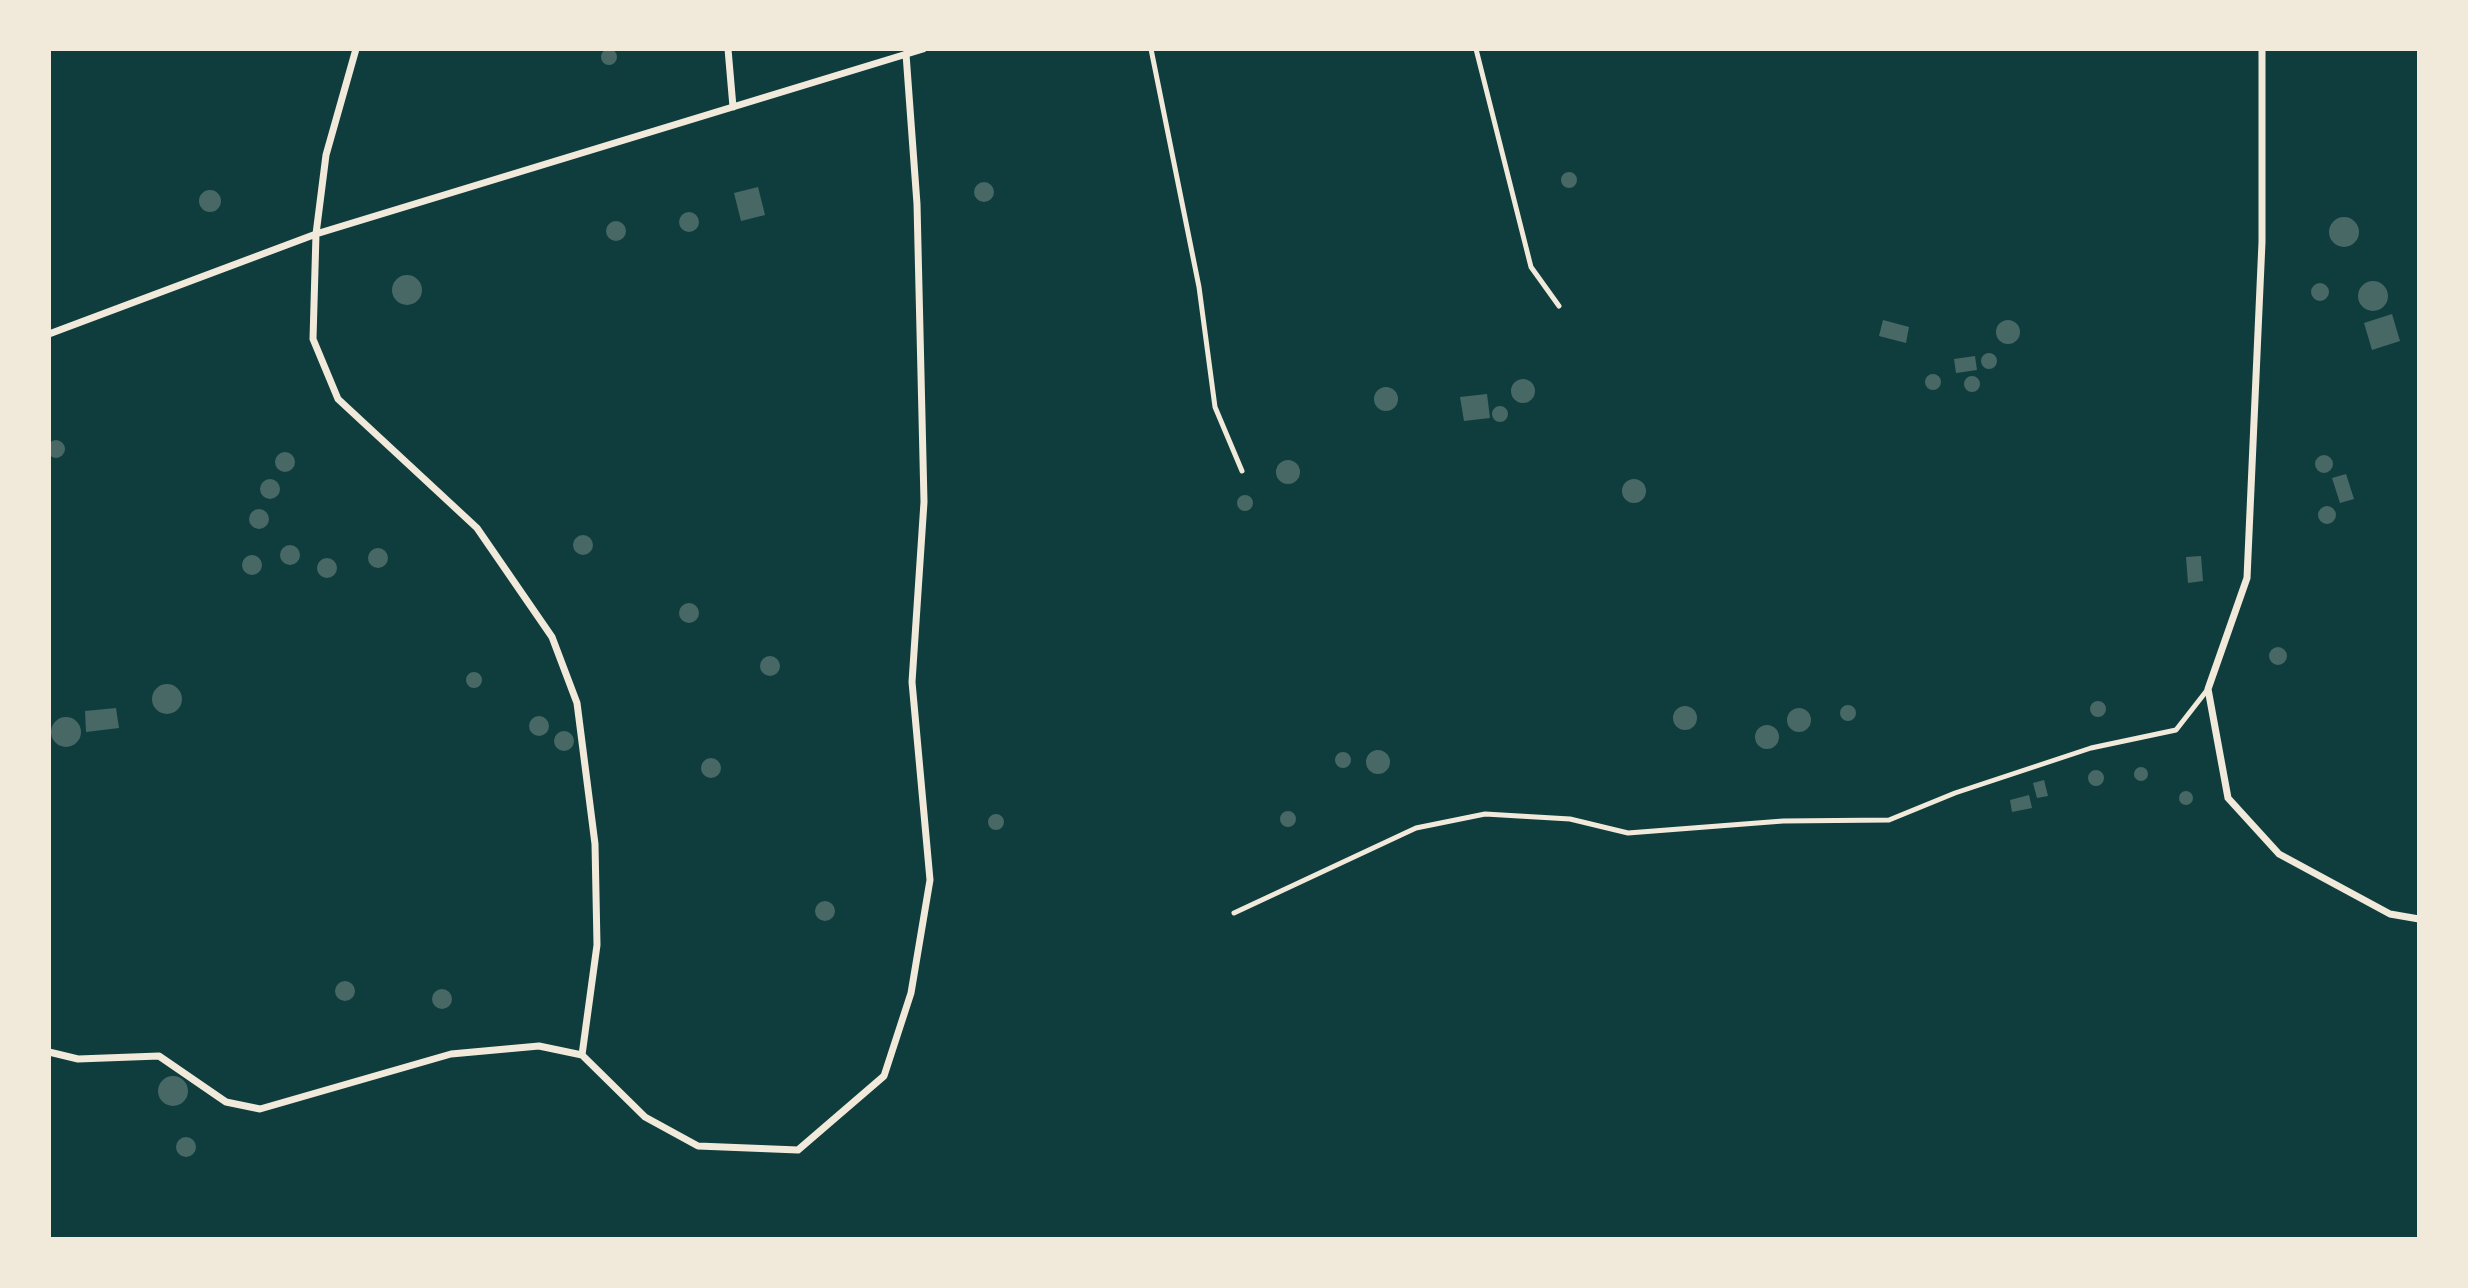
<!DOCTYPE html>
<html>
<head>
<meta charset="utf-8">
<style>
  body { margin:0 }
  #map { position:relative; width:2468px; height:1288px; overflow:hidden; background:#0f3d3e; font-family:Barlow,sans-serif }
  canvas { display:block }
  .frame { position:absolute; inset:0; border:51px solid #f1e9da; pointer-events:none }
</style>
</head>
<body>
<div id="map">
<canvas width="2468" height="1288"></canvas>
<div class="frame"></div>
</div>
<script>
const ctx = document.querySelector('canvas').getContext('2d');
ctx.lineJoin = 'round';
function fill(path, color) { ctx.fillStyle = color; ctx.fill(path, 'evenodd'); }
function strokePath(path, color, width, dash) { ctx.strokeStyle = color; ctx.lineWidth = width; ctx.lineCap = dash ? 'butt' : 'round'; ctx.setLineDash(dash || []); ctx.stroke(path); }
const building = new Path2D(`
  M601 57a8 8 0 1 1 16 0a8 8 0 1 1-16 0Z
  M1561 180a8 8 0 1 1 16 0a8 8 0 1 1-16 0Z
  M974 192a10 10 0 1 1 20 0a10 10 0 1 1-20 0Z
  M758 187 765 215 741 221 734 193Z
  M199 201a11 11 0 1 1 22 0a11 11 0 1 1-22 0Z
  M679 222a10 10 0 1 1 20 0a10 10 0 1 1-20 0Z
  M2329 232a15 15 0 1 1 30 0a15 15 0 1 1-30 0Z
  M606 231a10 10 0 1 1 20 0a10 10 0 1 1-20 0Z
  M392 290a15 15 0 1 1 30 0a15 15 0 1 1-30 0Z
  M2358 296a15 15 0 1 1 30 0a15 15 0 1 1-30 0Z
  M2311 292a9 9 0 1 1 18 0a9 9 0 1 1-18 0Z
  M2392 314 2400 341 2372 350 2364 323Z
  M1883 320 1909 327 1906 343 1879 336Z
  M1996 332a12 12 0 1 1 24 0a12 12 0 1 1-24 0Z
  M1981 361a8 8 0 1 1 16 0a8 8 0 1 1-16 0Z
  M1975 356 1977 370 1956 373 1954 359Z
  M1925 382a8 8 0 1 1 16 0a8 8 0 1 1-16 0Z
  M1964 384a8 8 0 1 1 16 0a8 8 0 1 1-16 0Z
  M1511 391a12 12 0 1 1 24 0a12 12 0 1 1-24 0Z
  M1374 399a12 12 0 1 1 24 0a12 12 0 1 1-24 0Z
  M1487 394 1490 418 1464 421 1460 397Z
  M1492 414a8 8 0 1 1 16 0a8 8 0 1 1-16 0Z
  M47 449a9 9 0 1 1 18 0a9 9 0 1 1-18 0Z
  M275 462a10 10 0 1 1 20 0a10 10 0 1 1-20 0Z
  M2315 464a9 9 0 1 1 18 0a9 9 0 1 1-18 0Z
  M1276 472a12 12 0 1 1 24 0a12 12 0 1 1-24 0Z
  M2346 474 2354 499 2340 503 2332 478Z
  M260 489a10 10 0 1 1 20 0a10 10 0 1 1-20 0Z
  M1622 491a12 12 0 1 1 24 0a12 12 0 1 1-24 0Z
  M1237 503a8 8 0 1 1 16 0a8 8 0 1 1-16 0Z
  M2318 515a9 9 0 1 1 18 0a9 9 0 1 1-18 0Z
  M249 519a10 10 0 1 1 20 0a10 10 0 1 1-20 0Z
  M573 545a10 10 0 1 1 20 0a10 10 0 1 1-20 0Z
  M280 555a10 10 0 1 1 20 0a10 10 0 1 1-20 0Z
  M368 558a10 10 0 1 1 20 0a10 10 0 1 1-20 0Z
  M242 565a10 10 0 1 1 20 0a10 10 0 1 1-20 0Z
  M2201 556 2203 581 2188 583 2186 557Z
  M317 568a10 10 0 1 1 20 0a10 10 0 1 1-20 0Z
  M679 613a10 10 0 1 1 20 0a10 10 0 1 1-20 0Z
  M2269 656a9 9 0 1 1 18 0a9 9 0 1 1-18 0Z
  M760 666a10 10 0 1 1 20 0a10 10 0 1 1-20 0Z
  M466 680a8 8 0 1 1 16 0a8 8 0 1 1-16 0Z
  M152 699a15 15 0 1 1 30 0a15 15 0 1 1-30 0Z
  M2090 709a8 8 0 1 1 16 0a8 8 0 1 1-16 0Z
  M1840 713a8 8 0 1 1 16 0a8 8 0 1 1-16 0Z
  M1673 718a12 12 0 1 1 24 0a12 12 0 1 1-24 0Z
  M116 708 119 728 86 732 85 711Z
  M1787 720a12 12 0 1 1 24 0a12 12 0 1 1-24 0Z
  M529 726a10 10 0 1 1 20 0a10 10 0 1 1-20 0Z
  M51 732a15 15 0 1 1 30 0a15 15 0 1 1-30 0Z
  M1755 737a12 12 0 1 1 24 0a12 12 0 1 1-24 0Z
  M554 741a10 10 0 1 1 20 0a10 10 0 1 1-20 0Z
  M1366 762a12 12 0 1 1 24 0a12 12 0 1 1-24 0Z
  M1335 760a8 8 0 1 1 16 0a8 8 0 1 1-16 0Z
  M701 768a10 10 0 1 1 20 0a10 10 0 1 1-20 0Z
  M2134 774a7 7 0 1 1 14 0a7 7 0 1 1-14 0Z
  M2088 778a8 8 0 1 1 16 0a8 8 0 1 1-16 0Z
  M2044 780 2048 796 2037 798 2033 783Z
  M2179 798a7 7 0 1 1 14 0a7 7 0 1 1-14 0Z
  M2029 795 2032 808 2012 812 2010 800Z
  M1280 819a8 8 0 1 1 16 0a8 8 0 1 1-16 0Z
  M988 822a8 8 0 1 1 16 0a8 8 0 1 1-16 0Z
  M815 911a10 10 0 1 1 20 0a10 10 0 1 1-20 0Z
  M335 991a10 10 0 1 1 20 0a10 10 0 1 1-20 0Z
  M432 999a10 10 0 1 1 20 0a10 10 0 1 1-20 0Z
  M158 1091a15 15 0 1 1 30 0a15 15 0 1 1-30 0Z
  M176 1147a10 10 0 1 1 20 0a10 10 0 1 1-20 0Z`);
const service = new Path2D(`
  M1151 49 1199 287 1215 407 1242 471
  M1476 49 1531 267 1559 306
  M1234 913 1416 828 1485 814 1570 819 1628 833 1783 821 1889 820 1955 793 2091 748 2176 730 2208 689`);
const minor = new Path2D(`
  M356 49 326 155 316 234 313 339 338 399 477 528 552 637 577 703 595 844 597 945 582 1055
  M728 49 733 107
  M2262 49V242L2247 578 2208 689 2228 798 2279 854 2390 914 2419 919
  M49 334 316 234 923 49
  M49 1052 78 1059 159 1056 226 1102 260 1109 451 1054 539 1046 582 1055 645 1117 698 1146 798 1150 884 1076 911 993 930 880 912 682 924 502 917 204 906 54`);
fill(building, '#486865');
strokePath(service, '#f1e9da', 5);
strokePath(minor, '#f1e9da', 7);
</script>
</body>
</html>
